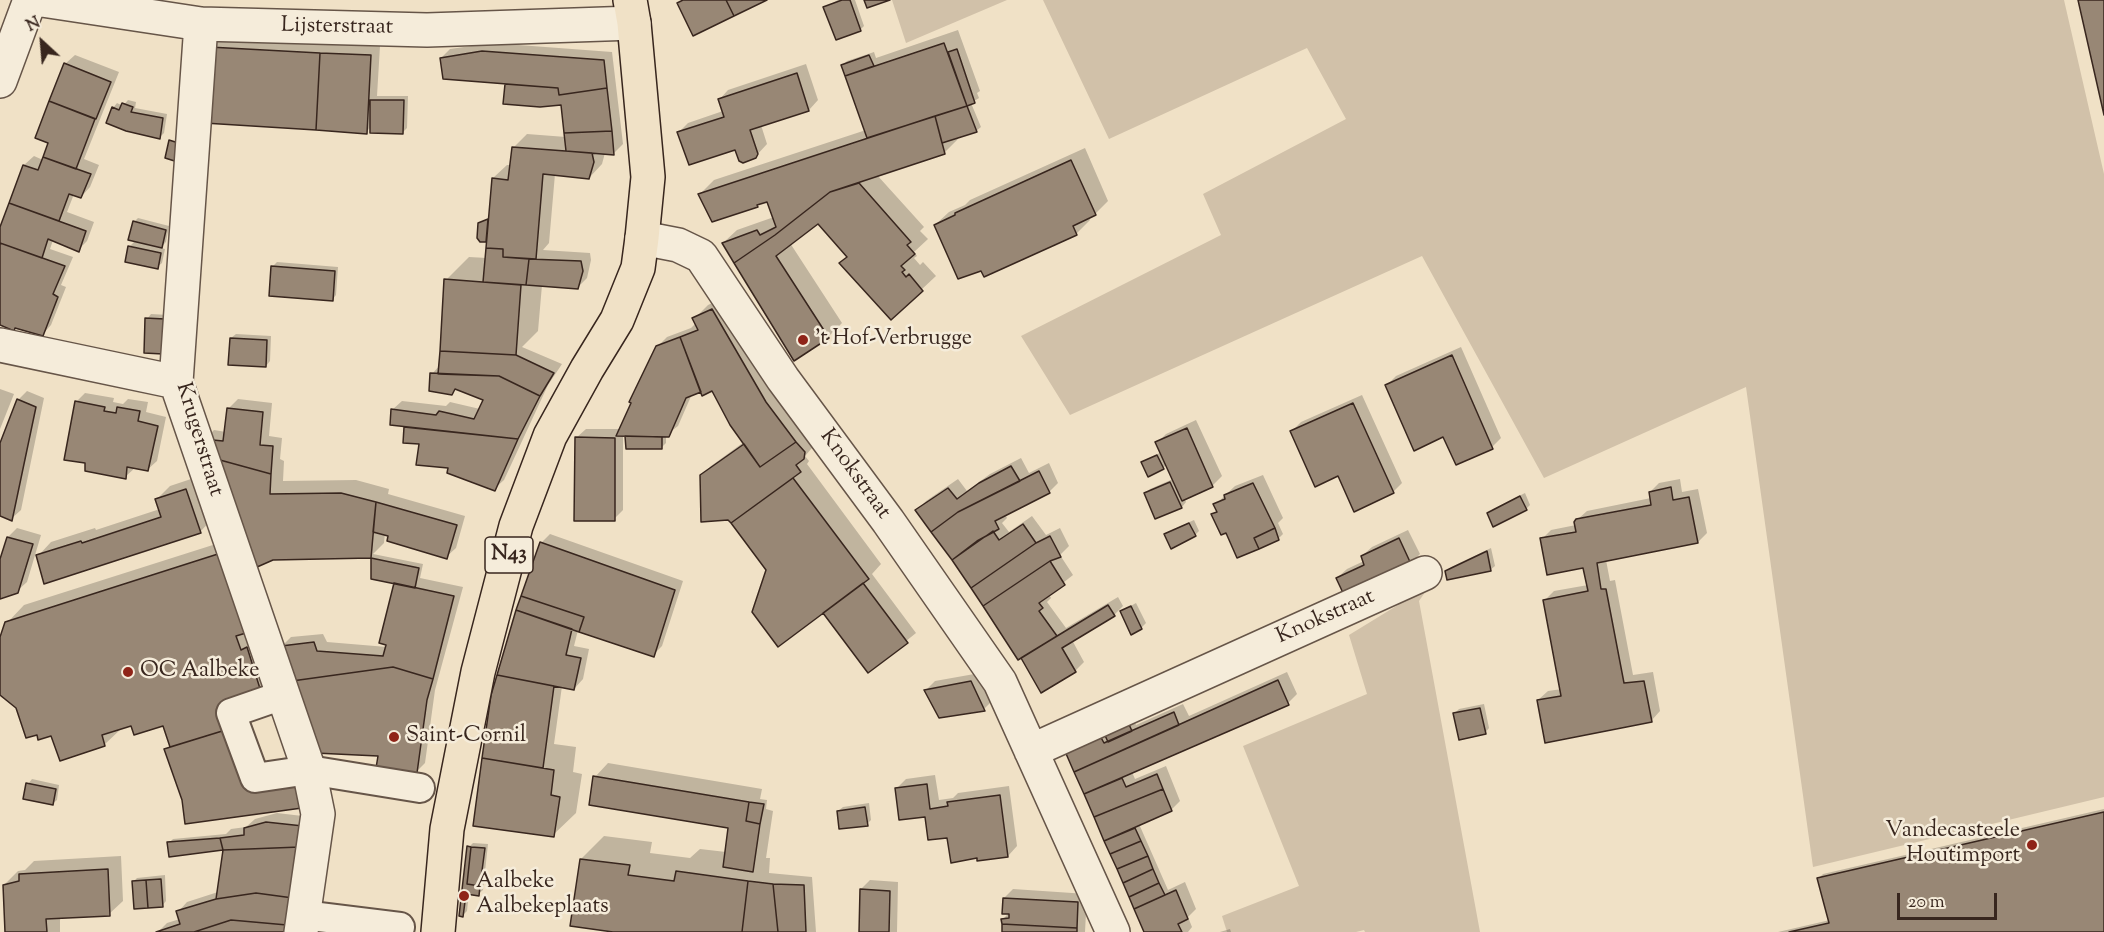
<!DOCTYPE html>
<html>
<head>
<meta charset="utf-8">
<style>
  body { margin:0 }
  #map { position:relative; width:2104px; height:932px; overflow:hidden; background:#f0e1c6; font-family:"Sorts Mill Goudy",serif }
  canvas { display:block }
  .north { position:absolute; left:12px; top:12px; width:60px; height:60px; -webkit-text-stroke:4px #f5ecda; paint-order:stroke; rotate:334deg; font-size:16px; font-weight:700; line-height:24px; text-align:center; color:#38261e }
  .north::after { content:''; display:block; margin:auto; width:21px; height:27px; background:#38261e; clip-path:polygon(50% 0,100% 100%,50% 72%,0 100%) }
  .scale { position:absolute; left:1897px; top:893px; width:100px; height:27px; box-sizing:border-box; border:3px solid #38261e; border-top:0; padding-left:8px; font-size:18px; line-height:21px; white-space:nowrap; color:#38261e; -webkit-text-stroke:4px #f5ecda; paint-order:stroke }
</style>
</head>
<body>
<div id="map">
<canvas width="2104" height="932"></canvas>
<div class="north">N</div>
<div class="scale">20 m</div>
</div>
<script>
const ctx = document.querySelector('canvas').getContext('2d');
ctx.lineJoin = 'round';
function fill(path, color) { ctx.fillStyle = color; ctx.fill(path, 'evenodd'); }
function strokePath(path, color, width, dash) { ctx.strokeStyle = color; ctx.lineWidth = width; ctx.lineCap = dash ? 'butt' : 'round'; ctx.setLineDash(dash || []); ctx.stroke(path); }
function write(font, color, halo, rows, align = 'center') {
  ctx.font = font + ' "Sorts Mill Goudy",serif'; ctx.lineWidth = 5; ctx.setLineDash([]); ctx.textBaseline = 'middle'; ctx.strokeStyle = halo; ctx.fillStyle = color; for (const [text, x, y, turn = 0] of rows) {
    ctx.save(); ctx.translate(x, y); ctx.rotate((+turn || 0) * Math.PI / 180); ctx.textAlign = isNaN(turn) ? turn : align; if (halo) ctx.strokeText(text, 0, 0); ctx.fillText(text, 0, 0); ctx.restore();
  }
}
const green = new Path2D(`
  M892 0H1007L906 43Z
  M1043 0H2064L2104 174V797L1813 867 1746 387 1544 478 1422 256 1070 415 1021 336 1221 235 1203 194 1346 119 1307 48 1109 139Z
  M1439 572 1419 601 1480 932H1365L1364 930 1356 932H1227L1222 916 1299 886 1243 746 1367 694 1349 635 1398 605 1402 590Z`);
const shadow = new Path2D(`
  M838 0H855L864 26 860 30 825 7Z
  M958 30 980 91 977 93 979 98 971 103 981 127 976 131 957 137 958 139 944 153 877 175 924 227 920 231 928 239 914 252 917 256 914 258 920 265 923 262 936 276 891 318 849 256 818 221 790 243 842 323 828 337 723 243 737 230 774 217 768 200 757 206 700 194 714 180 866 130 843 65 847 61 874 52 876 58Z
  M219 39 380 46 377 96H408L407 128 403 132 371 127 366 132 210 48Z
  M492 43 612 52 623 144 614 153H605L602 164 589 178 555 174 549 243 543 250 590 253 591 260 587 278 577 288 542 285 538 331 522 347 562 364 548 385 504 480 494 489 450 467 420 443 405 441 406 426 392 410 402 401 446 406 450 402 480 409 486 400 457 388 452 393 432 374 440 365 446 280 469 257 487 258 488 240H481L479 224 490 217 493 178 507 165H511L513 148 527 134 566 137 562 103 505 102 507 83 441 58 450 49Z
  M75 55 119 72 84 159 99 165 90 187 81 197 74 194 67 212 94 222 87 241 78 250 53 240 50 249 73 257 61 285 66 287 51 325 42 335 0 324V230L24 165 34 156 43 160 50 142 37 137 65 64Z
  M806 64 818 100 809 110 761 125 767 144 755 157 736 148 679 132 688 123 723 111 719 100 728 90Z
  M128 100 136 102 135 108 167 114 164 133 160 137 113 108 117 103 123 106Z
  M1085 148 1108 201 1095 214 1089 217 1090 220 1076 234 982 269 935 225 949 212 965 205 970 200Z
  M138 218 169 226 166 242 160 248 165 249 162 263 157 267 127 261 130 246 136 240 134 222Z
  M277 262 338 267 336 295 332 300 272 267Z
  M726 297 813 443 812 448 805 456 809 461 807 464 881 564 872 574 916 633 869 671 823 612 767 570 729 519 702 475 711 466 744 442 713 389 692 394 678 426 666 435V443L662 447 623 429V510L614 519 576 438 586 429H621L657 347 667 337 691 328 696 323 694 319 708 305Z
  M151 314 168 315 167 348 147 319Z
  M236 334 271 336 270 361 266 366 231 338Z
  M1461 347 1501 438 1492 447 1444 435 1386 386 1396 376Z
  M0 389 14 394 0 429Z
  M27 391 44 398 21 510 11 519 0 515V447L18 400Z
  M85 393 114 398 113 402 123 404 128 399 148 402 146 412 166 417 157 461 147 470 136 467 125 477 76 402Z
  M1362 395 1402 483 1393 492 1338 474 1292 431 1301 422Z
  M238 399 272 403 269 436 282 438 280 459 284 461 283 481 356 480 389 489 388 494 465 516 456 548 446 557 385 533 384 543 373 554 423 564 420 578 463 587 435 690 425 763 416 772 379 755 282 646 291 637 323 634 327 642 387 647 396 582 373 578 372 557 272 559 248 569 279 676 183 800 166 750 171 745 164 724H132L122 728 104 745 52 734 0 694V641L7 623 24 605 238 537 205 439 214 430 226 432 228 409Z
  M1196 420 1222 476 1213 485 1184 498 1186 502 1182 507 1156 517 1146 494 1150 489 1173 479 1167 464 1163 468 1143 463 1161 452 1157 443 1166 434Z
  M1021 458 1029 473 1049 463 1058 483 1049 492 1005 514 1007 518 1002 523 1009 532 1032 516 1046 535 1060 528 1069 546 1060 555 1073 575 1049 594 1051 598 1047 602 1066 628 1118 597 1123 606 1114 615 1072 640 1084 662 1075 671 1021 656 1019 658 953 559 917 510 926 501 958 479 967 491 990 474Z
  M1263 475 1283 518 1278 523 1283 534 1279 538 1238 556 1226 531 1213 514 1217 510 1215 505 1235 486Z
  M200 476 213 518 200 532 38 556 51 542 95 528 96 530 160 509 156 500 170 486Z
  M1680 479 1682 492 1698 489 1707 533 1698 542 1606 560 1610 581 1615 580 1633 675 1653 672 1660 711 1651 721 1538 700 1548 691 1562 689 1544 601 1554 591 1588 585 1584 566 1542 539 1551 530 1576 525 1577 520 1587 511 1651 498 1650 492 1659 483Z
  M1525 493 1530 505 1526 509 1489 513 1493 509Z
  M1194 520 1199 531 1195 535H1166L1170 531Z
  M17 528 41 535 27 582 17 591 0 597V565L8 537Z
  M1408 530 1420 554 1411 563 1337 578 1347 569 1364 561 1362 556 1372 547Z
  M550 534 683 581 662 646 653 655 578 630 574 646 589 649 583 679 574 689 562 686 554 744 576 747 573 772 582 774 576 813 553 835 475 825 493 696 541 543Z
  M1491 548 1495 566 1490 570 1447 571 1451 567Z
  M1136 603 1146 623 1141 628 1122 611Z
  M1287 672 1297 694 1288 703 1132 772 1135 779 1166 766 1180 801 1171 810 1139 824 1168 890 1185 882 1196 909 1188 917 1192 927 1188 932H1146L1066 749 1132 717 1136 725 1183 704 1189 716Z
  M980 673 993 700 984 709 926 690 935 681Z
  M1484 704 1489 728 1485 733 1455 713 1459 709Z
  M608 763 762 789 760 799 767 800 766 809 773 811 766 858H770L769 873 812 877 816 932H619L581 859 604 836 652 842 650 853 690 858 700 849 726 852 730 827 595 777Z
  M935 775 939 800 953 798 958 793 1009 786 1017 846 1008 856H978L949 836 896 789 906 779Z
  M32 779 59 785 57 800 52 804 28 784Z
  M869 803 871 820 867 824 838 811 843 807Z
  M2104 809V932H1778L1830 920 1819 878 1823 874Z
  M277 813 311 817 298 915 158 932 167 923 180 919 178 912 187 902 218 892 224 848 169 843 173 839 226 834 231 829 246 827 255 819Z
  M473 843 488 844 483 890 478 894 469 893 467 911 463 915 469 847Z
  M121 856 123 901 109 914 60 917V932H7L4 885 18 871 25 870 34 861Z
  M165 875 166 901 162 906 133 882 137 878Z
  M870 880 898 882 897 932H860L861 889Z
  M1013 889 1087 894 1085 932H1003V919L1010 912 1004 898Z
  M1230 929 1231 932H1220Z`);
const building = new Path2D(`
  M683 0H726L734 16 693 36 677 3Z
  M726 0H767L734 16Z
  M842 0H850L861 31 836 40 823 7Z
  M864 0H890L867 8Z
  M2078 0H2104V115Z
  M944 43 967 106 867 138 845 76Z
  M209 47 320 53 316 130 204 123Z
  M957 49 975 103 967 106 948 52Z
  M482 51 604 60 607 88 559 95 558 88 443 79 440 58Z
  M320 53 371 55 367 134 316 130Z
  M869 55 874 66 845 76 841 65Z
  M64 63 111 82 96 119 49 101Z
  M797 73 809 111 750 130 758 154 756 158 743 163 739 161 735 150 689 165 677 132 724 117 718 99Z
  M505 84 558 88 559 95 607 88 612 131 564 133 561 105 540 107 503 104Z
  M370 100H404L403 134 370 133Z
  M49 101 95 119 76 169 43 157 48 143 35 138Z
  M122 103 133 107 131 112 163 118 160 139 126 131 106 123 112 107 119 110Z
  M967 106 977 132 942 143 935 116Z
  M935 116 945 154 830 192 775 235 734 263 722 243 757 230 760 235 776 227 767 202 757 205 758 207 712 222 698 194Z
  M612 131 614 155 566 151 564 133Z
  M169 140 185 145 181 163 165 158Z
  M512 147 592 153 594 162 589 179 543 174 536 259 503 257V249L486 248 492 178 508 180Z
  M43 157 91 174 81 198 69 194 59 221 9 203 23 165 38 170Z
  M1071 160 1096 215 1073 226 1077 235 984 277 981 271 958 279 934 225 955 215V213Z
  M859 183 911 242 907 245 915 254 901 266 905 270 902 272 906 277 909 274 923 291 891 320 839 263 847 257 818 224 776 256 829 338 794 361 734 263 775 235 830 192Z
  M9 203 86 231 79 252 48 239 42 258 0 243V227Z
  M488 219 486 242H480L477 238 478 223Z
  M133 221 166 230 162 248 128 240Z
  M0 243 65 266 53 294 58 297 43 336 15 328 14 331 0 325Z
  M128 246 161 253 158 269 125 262Z
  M486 248 503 249V257L529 259 526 285 483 282Z
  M529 259 581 261 583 271 578 289 526 285Z
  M271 266 335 271 333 301 269 296Z
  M444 279 521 285 516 355 440 351Z
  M712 309 766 402 796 442 760 467 730 425 712 391 702 396 680 337 698 330 692 318Z
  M145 318 165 319 163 354 144 353Z
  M680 337 701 392 686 398 669 437 616 436 631 403 629 402 656 346Z
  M230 338 267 340 266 367 228 365Z
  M440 351 516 355 554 373 540 396 499 376 438 374Z
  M1452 355 1493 449 1456 465 1443 437 1414 451 1385 385Z
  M430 373 499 376 540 396 518 439 390 425 391 409 436 415 439 411 474 419 483 400 455 389 452 395 429 391Z
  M17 399 36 407 12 521 0 516V443Z
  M75 401 105 407 104 411 116 413 117 407 140 411 138 421 158 426 148 471 127 467 126 479 85 471V463L64 460Z
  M1353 403 1394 493 1354 512 1338 476 1315 487 1290 431Z
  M227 408 263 412 260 445 273 446 271 474 209 457 203 439 223 441Z
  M404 427 518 439 495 491 447 473 448 468 416 465 419 444 403 443Z
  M1187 428 1213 487 1182 501 1155 442Z
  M625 436 662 437V449H626Z
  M575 437 615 438V521H574Z
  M796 442 805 452 804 459 796 465 801 472 731 523 728 520 701 522 700 475 744 444 760 467Z
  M1157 455 1164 469 1148 477 1141 462Z
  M209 457 271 474 270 494 341 493 376 502 371 558 273 560 248 571Z
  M1011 466 1020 481 958 512 931 532 915 510 948 488 957 499 979 483Z
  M1039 471 1050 493 995 521 999 529 977 541 952 560 931 532 958 512Z
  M793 478 869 579 778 647 752 612 766 570 731 523Z
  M1170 482 1182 508 1155 519 1144 493Z
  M1253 483 1275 528 1254 538 1259 549 1237 558 1226 533 1221 535 1211 514 1217 512 1213 504 1225 499 1224 495Z
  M1671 487 1673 500 1689 497 1698 543 1597 563 1601 589H1606L1624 683 1644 681 1652 722 1545 743 1537 700 1561 696 1543 600 1588 591 1583 568 1547 575 1540 538 1576 532 1574 522 1576 519 1651 505 1649 492Z
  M186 489 201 533 44 584 36 555 81 541 82 543 161 517 155 499Z
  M1520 496 1527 510 1493 527 1487 513Z
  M376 502 457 525 447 559 387 541 388 536 373 532Z
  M1189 523 1196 536 1171 549 1164 534Z
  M1023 524 1036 543 971 588 952 560 993 531 999 540Z
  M1275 528 1279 540 1259 549 1254 538Z
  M1050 536 1061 557 1050 561 983 606 971 588 1036 543Z
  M7 537 33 544 18 593 0 599V559Z
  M1399 538 1411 564 1344 595 1336 578 1364 565 1361 556Z
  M540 542 675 590 654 657 579 632 584 617 521 596Z
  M1487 551 1491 571 1447 580 1445 571Z
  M221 553 246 633 236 636 241 650 247 647 262 695 232 728 170 747 163 726 134 735 131 726 102 735 105 746 60 761 51 736 38 740 37 735 26 738 16 708 0 695V637L5 622Z
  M371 558 419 568 415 588 371 579Z
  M1050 561 1065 585 1039 603 1043 608 1039 611 1057 636 1018 660 983 606Z
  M394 583 454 596 433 679 393 667 292 681 281 646 314 642 317 651 383 656 386 645 379 643Z
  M863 583 908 643 868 673 823 613Z
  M521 596 584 617 579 632 516 610Z
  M1108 605 1115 616 1062 648 1076 672 1041 693 1021 658Z
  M1131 606 1142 629 1131 635 1120 611Z
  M516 610 572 629 566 655 581 658 574 690 497 675Z
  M393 667 433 679 427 700 417 773 376 768 378 756 315 753 292 681Z
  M497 675 554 686 543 768 482 758 491 695Z
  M1278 680 1289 705 1084 794 1074 772Z
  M971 681 985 711 939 718 924 690Z
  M1480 708 1486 734 1459 740 1453 713Z
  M1174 712 1179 725 1074 772 1064 749 1098 732 1104 743Z
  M1127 720 1132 731 1108 742 1103 731Z
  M232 728 251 782 300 780 302 808 185 824 182 800 164 749Z
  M482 758 554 770 551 795 560 797 554 837 473 826Z
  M1157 774 1163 789 1094 817 1084 794 1122 778 1126 787Z
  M593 776 749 802 746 821 760 824 753 872 723 867 728 828 589 805Z
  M26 783 56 789 53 805 23 799Z
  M927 784 930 809 948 806 947 802 1000 795 1008 857 977 861V858L951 863 947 838 928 840 925 817 899 820 895 788Z
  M1163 789 1172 811 1104 841 1094 817Z
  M749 802 764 804 760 824 746 821Z
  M865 807 868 826 839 829 837 811Z
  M2104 812V932H1789L1829 923 1817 878Z
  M266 822 303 826 300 847 223 850 220 838 244 835V828Z
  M1135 828 1141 841 1110 854 1104 841Z
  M220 838 223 850 169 857 167 842Z
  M1141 841 1148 856 1117 869 1110 854Z
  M467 846 471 847 467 884 480 886 479 896 466 894 463 917 459 916Z
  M300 847 293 898 256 893 216 899 223 850Z
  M471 847 485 848 480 886 467 884Z
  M1148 856 1153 869 1123 883 1117 869Z
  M580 859 630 865 628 875 674 881 676 871 748 881 742 932H613L570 926Z
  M108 869 110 916 46 919 47 932H5L3 885 19 881V874Z
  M1153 869 1159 883 1129 897 1123 883Z
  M161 879 163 907 148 908 146 880Z
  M146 880 148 908 134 909 132 881Z
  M748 881 773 884 778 932H742Z
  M1159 883 1165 895 1134 909 1129 897Z
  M773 884 804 885 806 932H778Z
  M860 889 890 891 889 932H859Z
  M1176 890 1188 919 1178 924 1182 932H1144L1134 909Z
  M256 893 293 898 287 925 231 920 194 932H156L180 924 176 911 216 899Z
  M1003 898 1078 902 1077 928 1002 924 1001 919 1009 918V914H1002Z
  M231 920 287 925 286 932H194Z
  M1002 924 1077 928V932H1002Z`);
const pedestrian = new Path2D(`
  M283 695 309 770 255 778 231 713Z
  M309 770 420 788
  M311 916 400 927`);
const minor = new Path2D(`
  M42 0 201 24 427 30 634 23
  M201 24 176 382 309 770 318 814 301 932
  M0 81 30 0
  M642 238 678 245 701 256 783 379 888 521 1000 682 1113 932
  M0 345 176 382
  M1031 751 1425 573`);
const primary = new Path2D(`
  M438 932 447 829 478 672 516 526 550 436 587 369 617 320 638 268 642 238 648 177 634 23 630 0`);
const markers = [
  [803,340,6,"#8f2418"],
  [128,672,6,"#8f2418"],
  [394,737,6,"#8f2418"],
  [2032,845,6,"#8f2418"],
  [464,896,6,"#8f2418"]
];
const shields = [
  [509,555,48]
];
const shieldNames = [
  ["N43",509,555]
];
const streetNames = [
  ["Lijsterstraat",337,28,1],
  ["Krugerstraat",198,440,73],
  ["Knokstraat",854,475,54],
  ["Knokstraat",1326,618,-24]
];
const poiNames = [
  ["'t Hof-Verbrugge",815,340],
  ["OC Aalbeke",140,672],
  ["Saint-Cornil",406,737],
  ["Vandecasteele",2020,832,"right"],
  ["Houtimport",2020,857,"right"],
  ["Aalbeke",476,883],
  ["Aalbekeplaats",476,908]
];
fill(green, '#d1c1a9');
fill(shadow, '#0003');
fill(building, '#988775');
strokePath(building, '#38261e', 1.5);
strokePath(pedestrian, '#665548', 32);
strokePath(minor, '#665548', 36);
strokePath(primary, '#38261e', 36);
strokePath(pedestrian, '#f5ecda', 28);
strokePath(minor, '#f5ecda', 33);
strokePath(primary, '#f0e1c6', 33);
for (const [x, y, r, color] of markers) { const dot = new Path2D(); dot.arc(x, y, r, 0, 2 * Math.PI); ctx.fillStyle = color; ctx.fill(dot); strokePath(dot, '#f5ecda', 2); }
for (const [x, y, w] of shields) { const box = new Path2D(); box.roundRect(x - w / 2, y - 18, w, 36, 4.5); ctx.fillStyle = '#f5ecda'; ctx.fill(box); strokePath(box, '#38261e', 1.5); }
write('bold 21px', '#38261e', null, shieldNames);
write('22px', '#38261e', '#f5ecda', streetNames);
write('22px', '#38261e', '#f5ecda', poiNames, 'left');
</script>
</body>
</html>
